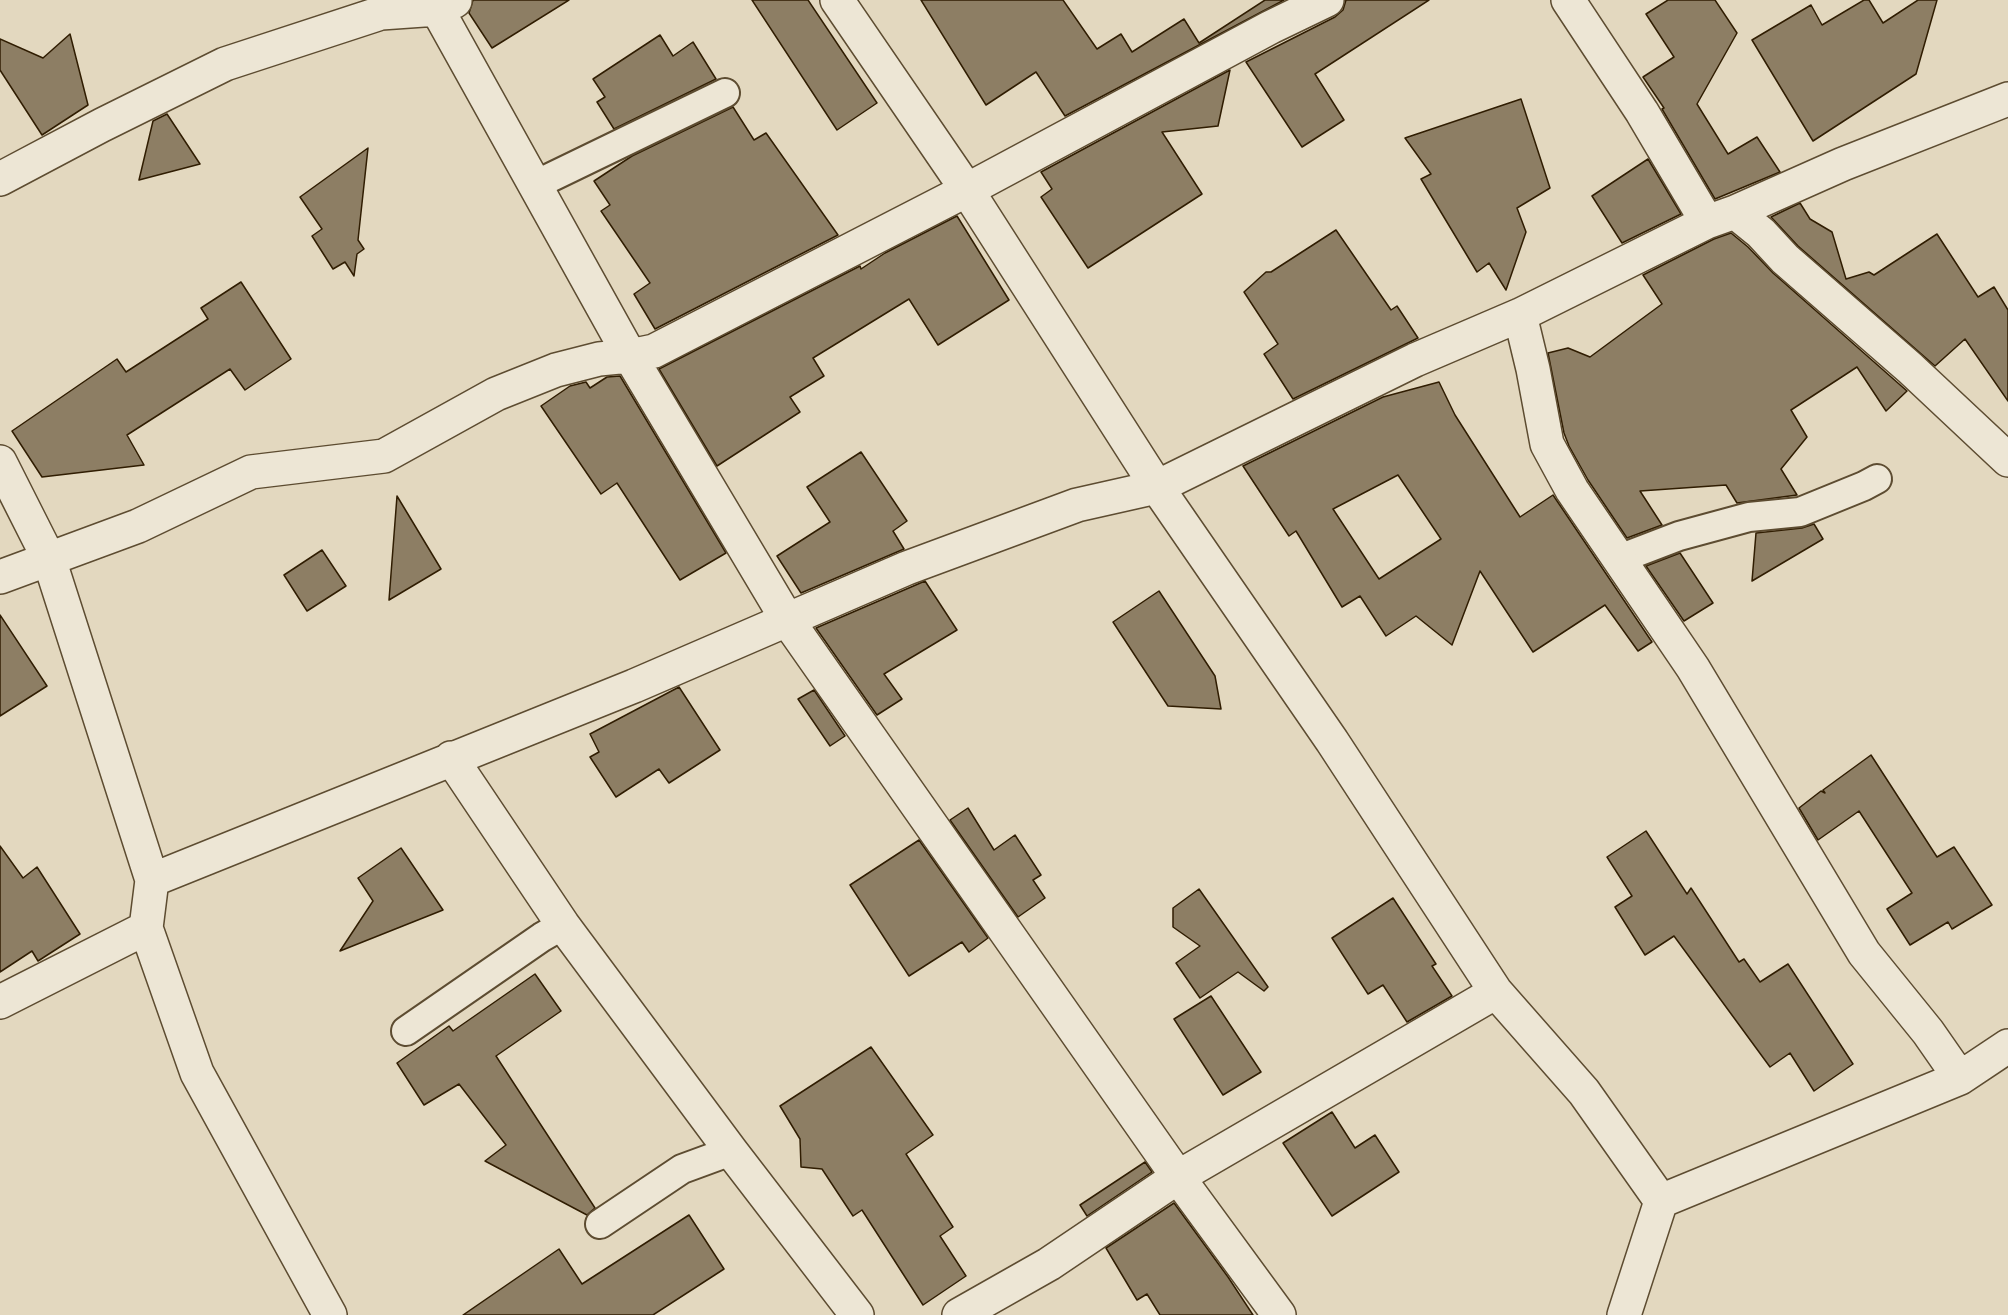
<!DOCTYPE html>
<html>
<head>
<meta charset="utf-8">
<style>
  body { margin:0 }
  canvas { display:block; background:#e3d8bf }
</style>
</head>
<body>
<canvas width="2008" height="1315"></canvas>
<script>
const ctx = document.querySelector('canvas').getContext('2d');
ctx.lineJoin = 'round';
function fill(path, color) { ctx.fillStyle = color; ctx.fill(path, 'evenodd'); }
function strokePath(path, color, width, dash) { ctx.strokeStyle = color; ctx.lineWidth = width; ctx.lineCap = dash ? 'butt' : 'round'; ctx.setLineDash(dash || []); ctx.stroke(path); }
const building = new Path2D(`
  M473 0H569L492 48 469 13Z
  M752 0H808L877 103 837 130Z
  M921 0H1063L1097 49 1121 34 1132 52 1184 19 1199 43 1265 0H1284L1065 116 1036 72 986 105Z
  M1346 0H1429L1315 74 1344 120 1302 147 1246 62 1335 17 1343 10Z
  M1668 0H1715L1737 33 1697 104 1728 154 1757 137 1780 172 1715 199 1662 109 1664 108 1643 77 1674 57 1646 14Z
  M1864 0H1869L1883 23 1918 0H1937L1916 74 1813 141 1752 40 1811 5 1822 25Z
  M70 34 88 105 42 135 0 70V39L43 58Z
  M660 35 673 56 693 42 716 79 614 129 597 102 605 97 593 79Z
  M1230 70 1218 126 1162 132 1202 194 1088 268 1041 197 1052 189 1041 172Z
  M1521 99 1550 188 1517 208 1526 232 1506 290 1489 263 1477 272 1421 179 1431 174 1405 138Z
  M733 107 754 140 766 133 838 235 655 329 634 294 650 283 601 211 610 205 594 181 632 156Z
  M167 114 200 164 139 180 153 121Z
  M368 148 358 240 364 249 357 254 354 276 345 262 333 269 312 236 322 229 300 197Z
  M1648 159 1681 214 1622 243 1592 196Z
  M1800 203 1810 219 1832 232 1846 279 1869 272 1874 275 1937 234 1978 297 1994 287 2008 310V401L1965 339 1935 366 1798 246 1771 217Z
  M957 216 1009 300 938 345 909 299 813 358 824 376 790 397 800 412 717 466 659 369 860 266 861 269 885 253Z
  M1336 230 1391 310 1397 306 1418 338 1293 399 1264 354 1278 344 1244 292 1266 272H1271Z
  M1731 233 1748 247 1773 273 1907 391 1886 411 1857 367 1791 410 1807 437 1781 469 1797 495 1737 503 1726 485 1640 491 1662 525 1627 538 1588 480 1569 446 1564 433 1548 353 1568 348 1590 357 1662 304 1643 275 1714 239Z
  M241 282 291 359 245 390 230 369 127 435 144 465 42 477 12 431 117 359 126 372 208 319 201 308Z
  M620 376 726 553 680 580 617 483 601 494 541 406 570 386 586 382 590 388 607 377Z
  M1439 382 1455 415 1520 517 1553 495 1652 642 1638 651 1605 605 1533 652 1480 571 1452 645 1416 616 1386 636 1360 596 1342 607 1296 531 1289 536 1243 466 1383 397ZM1398 475 1441 539 1379 579 1333 509Z
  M861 452 907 521 893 531 904 549 801 593 777 556 830 522 807 487Z
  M397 496 441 569 389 600Z
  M1814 524 1823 539 1752 581 1756 533 1802 528Z
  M322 550 346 586 307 611 284 575Z
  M1680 553 1713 603 1684 621 1646 566Z
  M925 581 957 630 884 674 902 699 877 715 816 628Z
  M1159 591 1215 676 1221 709 1168 706 1113 622Z
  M0 615 47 686 0 716Z
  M679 687 720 750 669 783 659 769 616 797 590 757 599 752 590 734Z
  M814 690 845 736 830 746 798 699Z
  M1871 755 1937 857 1954 847 1992 905 1952 929 1948 922 1910 945 1887 909 1912 893 1859 811 1818 840 1799 808 1821 791 1825 793 1823 790Z
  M968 808 994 850 1015 835 1041 875 1033 880 1045 898 1018 917 950 820Z
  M1646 831 1687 894 1691 888 1739 962 1744 959 1760 982 1788 964 1853 1064 1814 1091 1790 1053 1770 1067 1674 936 1645 955 1615 907 1632 896 1607 857Z
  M919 840 988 938 969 952 962 942 909 976 850 885Z
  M0 846 23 878 37 867 80 934 38 961 32 951 0 972Z
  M401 848 443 910 340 951 373 901 358 878Z
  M1199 889 1268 987 1264 991 1238 972 1200 998 1176 963 1200 946 1173 927V908Z
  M1393 898 1436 964 1432 966 1452 996 1407 1022 1383 985 1368 994 1332 938Z
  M535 974 561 1011 496 1056 595 1208 587 1215 485 1161 506 1145 459 1084 424 1105 397 1063 449 1026 453 1031Z
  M1211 996 1261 1072 1223 1095 1174 1019Z
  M871 1047 933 1135 906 1154 953 1227 940 1236 966 1276 923 1305 862 1210 853 1216 822 1169 801 1167 800 1139 780 1106Z
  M1332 1112 1355 1148 1375 1135 1399 1172 1332 1216 1283 1143Z
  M1145 1162 1152 1172 1087 1216 1080 1205Z
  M1174 1203 1228 1277 1253 1315H1160L1147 1294 1137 1300 1106 1248Z
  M689 1215 724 1269 653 1315H463L559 1249 582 1284Z`);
const lane = new Path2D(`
  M535 185 725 93
  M1619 559 1679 536 1749 517 1800 512 1864 486 1877 479
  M406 1031 542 937 563 925
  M600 1224 682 1169 731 1151`);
const street = new Path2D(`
  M432 0 630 356 788 621 1178 1177 1279 1315
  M837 0 967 190 1157 487 1332 741 1496 992 1584 1092 1661 1201
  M1568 0 1642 112 1707 222
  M0 179 102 125 225 64 381 13 438 9 455 1
  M1735 212 1761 233 1785 259 1910 368 2008 460
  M1520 315 1533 369 1547 444 1572 490 1693 668 1864 953 1928 1032 1960 1078
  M0 462 49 559 152 880 146 928 197 1073 330 1315
  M0 577 138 526 251 472 384 456 496 394 556 370 599 359 630 356 654 351 967 190 1271 27 1327 0
  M451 758 563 925 731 1151 857 1315
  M152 880 634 686 907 568 1077 505 1157 487 1415 360 1520 315 1707 222 1735 212 1843 164 2008 99
  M0 1002 146 928
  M959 1315 1049 1264 1178 1177 1496 992
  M1624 1315 1661 1201 1960 1078 2008 1046`);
fill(building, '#8d7e64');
strokePath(building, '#301d02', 1.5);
strokePath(lane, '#5d4c31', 32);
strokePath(street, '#5d4c31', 36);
strokePath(lane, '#ede6d5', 28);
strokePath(street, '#ede6d5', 33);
</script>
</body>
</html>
